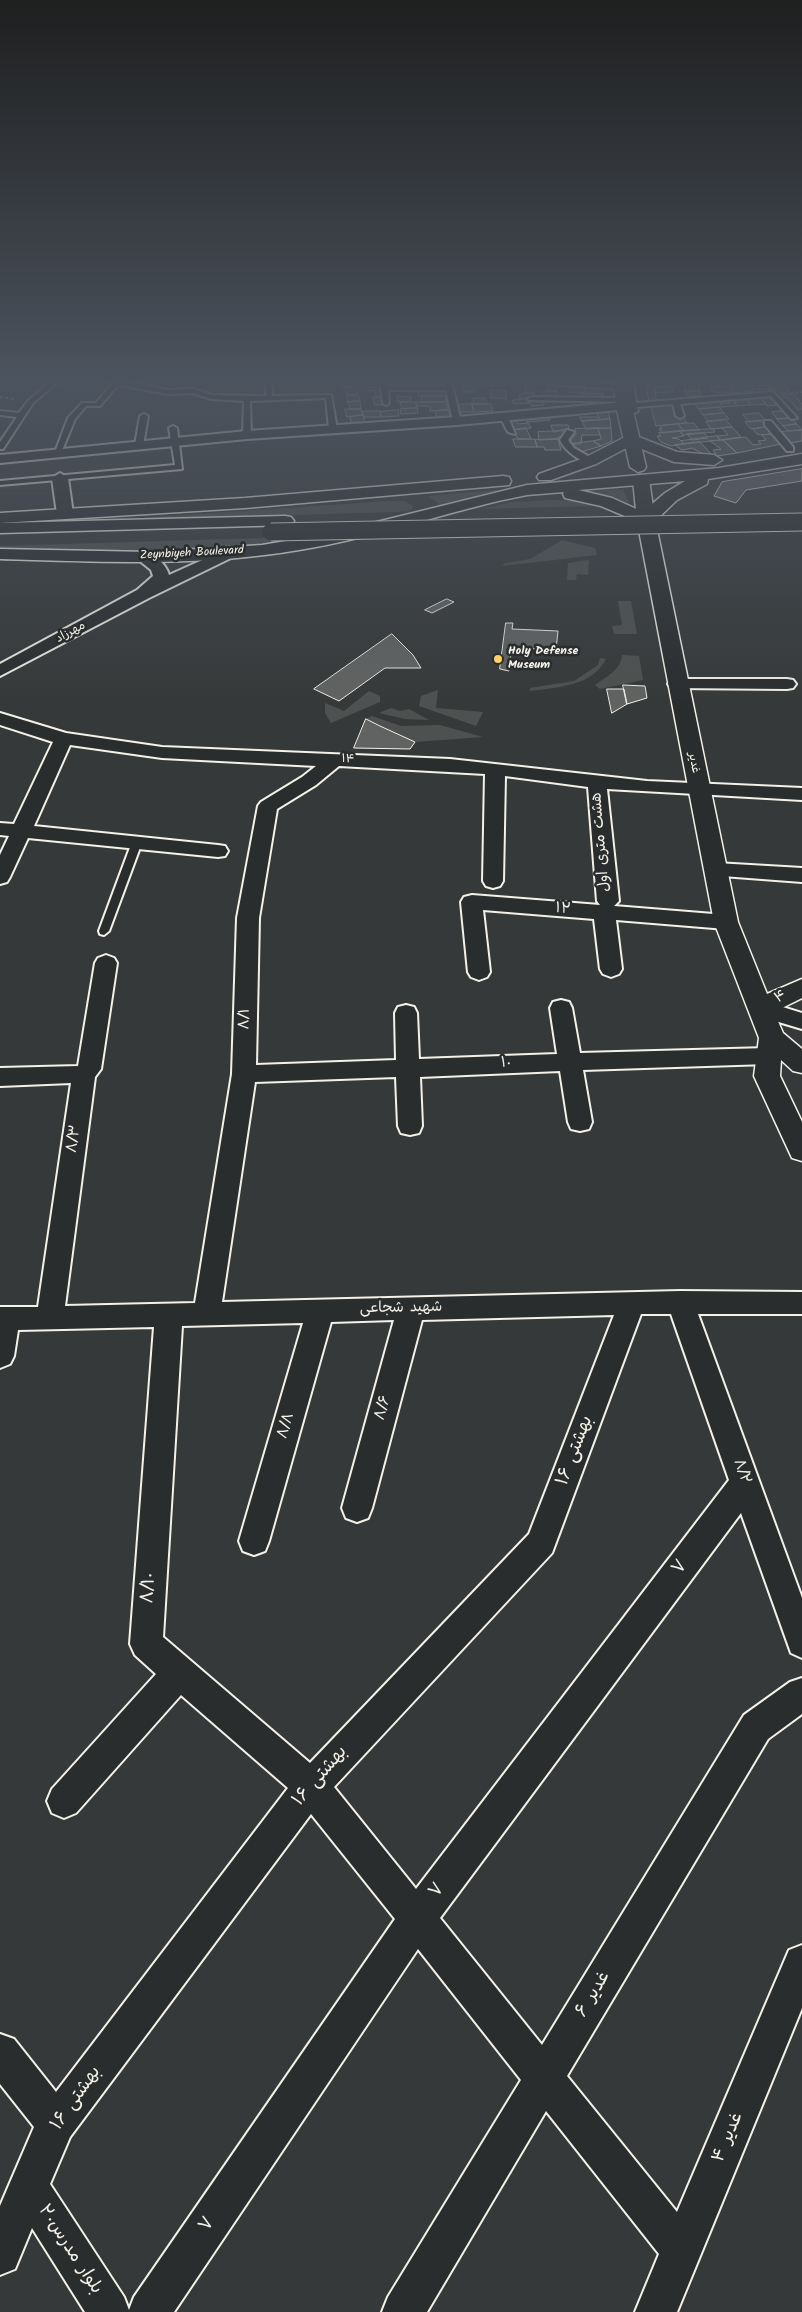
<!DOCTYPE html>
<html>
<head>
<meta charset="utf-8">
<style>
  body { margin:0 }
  canvas { display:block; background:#363939 }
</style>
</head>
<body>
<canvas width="802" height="2312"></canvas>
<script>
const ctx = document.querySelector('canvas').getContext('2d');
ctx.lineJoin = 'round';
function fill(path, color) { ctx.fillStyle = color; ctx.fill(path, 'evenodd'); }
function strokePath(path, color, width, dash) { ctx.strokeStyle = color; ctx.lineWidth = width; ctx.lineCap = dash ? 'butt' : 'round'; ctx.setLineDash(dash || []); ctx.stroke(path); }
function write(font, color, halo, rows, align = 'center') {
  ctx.font = font + ' Kalam,"Playpen Sans Arabic",sans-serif'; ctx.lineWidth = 5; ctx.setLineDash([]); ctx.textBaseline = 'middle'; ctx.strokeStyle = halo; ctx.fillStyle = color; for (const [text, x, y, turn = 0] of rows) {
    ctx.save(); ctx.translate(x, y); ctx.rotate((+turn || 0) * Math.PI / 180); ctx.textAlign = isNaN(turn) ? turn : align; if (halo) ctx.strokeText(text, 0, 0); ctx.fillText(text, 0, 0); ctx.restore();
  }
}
const green = new Path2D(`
  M518 488 438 508 439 504 428 496Z
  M623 489 630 505 584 491Z
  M553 500 580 501 594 506 481 509 512 502Z
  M387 501H405L413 506 410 511 397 512 113 520Z
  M329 536 229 550 129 552 0 549V546Z
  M562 540 595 548 597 555 502 566 505 563 530 559Z
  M589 560 588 575 577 574 576 580H567L568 563Z
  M618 601H631L637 634H614L612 626 622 625Z
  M622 655 639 656 643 680 600 689 595 685C606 677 621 670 622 655Z
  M600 658 606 659C592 687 557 687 530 691V688L574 681 598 665Z
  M438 690 436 708 483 712 476 726 419 706 421 696Z
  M369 691 380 696V702L331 723 325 713V703L344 711Z
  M391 708 400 711 409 709 429 720 405 719 379 713Z
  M372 716 401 726 440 725 483 737 415 742 366 719Z`);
const building = new Path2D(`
  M357 381 355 387H342L346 381Z
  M433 381H444L445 387H416L415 383Z
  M716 381H732L733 387 716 386Z
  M486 382H501L507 383 506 386H485Z
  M659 382H677V386L660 387Z
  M548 383H557V391H548Z
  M526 384 535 385 534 393H526Z
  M571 384 586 385 584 393 569 392Z
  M685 384H698L700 391 685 392Z
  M732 384 752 385 754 391 735 393Z
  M586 385 602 387 603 394 584 393Z
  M752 385H768L770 390 753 389Z
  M768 385H786L789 392 780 393 779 389H770Z
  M463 386H474L476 392H465Z
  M646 386H654L657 403H650Z
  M711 386 733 387 735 393 713 392Z
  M346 387H358V395H347Z
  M368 387 381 388V397H375V390L369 391Z
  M672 387 673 392 655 393 654 388Z
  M419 390 442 391V396H419Z
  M491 390 506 391V399L491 398Z
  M543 391H557L558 398H547Z
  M700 391 702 396H687L685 392Z
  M524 393H534V398L519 399V395Z
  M582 393 603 394V399H582Z
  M794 394 802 404V409L798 410 788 398H783L781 395Z
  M347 395H358L360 401 348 402Z
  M397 396 411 397 410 402H398Z
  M422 396H446V402H422Z
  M760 396 766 404 751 405 746 398Z
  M773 396 780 405 767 406 761 397Z
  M373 397H381L382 405H375Z
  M473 398H485L487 404H474Z
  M528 398 530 403 514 404 512 401Z
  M746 398 751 405 737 406 733 399Z
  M726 399H733L737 406 723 407 720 403H729Z
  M529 400H543L544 405 532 406Z
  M718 400 723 407 699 409 693 402Z
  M360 401 361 409H350L348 402Z
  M400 402H416L417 408 403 409Z
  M416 402H446L448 410 430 411V406H417Z
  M672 403 677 417H683L687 423 656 426 650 404Z
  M472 404 474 412H458L456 405Z
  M472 404H491L493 411 474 412Z
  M719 407 724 413 703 415 699 409Z
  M417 408 418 413 401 414 400 409Z
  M345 409H361L363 415 347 417Z
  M398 410 399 416 381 417 380 412Z
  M448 410 451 418 437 419 435 411Z
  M380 411 381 417H364L362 412Z
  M785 411 791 418 777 419 772 412Z
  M608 412 610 419 600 420 597 413Z
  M724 413 729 419 708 421 703 415Z
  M759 413 765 420 749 422 743 415Z
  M547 414 550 420 527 422 524 416Z
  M363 415 366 425 352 426 350 417Z
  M580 417H599L600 420 582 421Z
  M791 418 797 424 783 426 777 419Z
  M610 419 611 428 586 429 582 421Z
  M516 420 518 424 528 423 531 428 514 430 508 421Z
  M726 420 732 427 711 429 706 422Z
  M761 421 767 427 751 429 745 422Z
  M687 423H694L699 430 684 431 678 424Z
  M678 424 684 431 662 433 659 429H662L660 426Z
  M797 424 802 430 788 431 783 426Z
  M551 425H568L569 428 554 432Z
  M732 427 741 437 720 440 717 436 728 435 722 428Z
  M767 427 773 434 762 435 757 434 753 429Z
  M526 428 531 439H518L514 430Z
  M598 428 600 435H582L581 444H571V440L576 434 575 429Z
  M598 428H611L612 441 601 446 593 441 601 439Z
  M713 429 715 432 683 435 680 431Z
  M802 430V441L790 443 780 432Z
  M563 431 564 437H558V439L539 440 538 432Z
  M680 431 684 436 672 438 679 439 684 444 671 446 661 442 657 436H661L659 433Z
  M704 433 708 438 692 440 687 434Z
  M773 434 781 444 737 453 723 440 746 437 753 445 761 444 758 441 766 440 762 435Z
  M717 436 720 440 684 444 681 441Z
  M513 439H535L537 447H516Z
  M558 439 561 450H545L544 447H537L535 440Z
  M720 440H723L737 453 717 456 713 450 721 449 710 441Z
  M593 441 601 446 581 452 571 444Z
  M700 442 713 456 709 457 692 448 682 450 675 445Z
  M802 469V481L746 490 736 503 714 496 722 482Z
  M447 599 454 602 432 613 425 610Z
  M506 623H513L512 629 558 631 556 650 520 648 519 653 511 652 509 671 500 669Z
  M392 634 413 655 421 668H385L339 701 314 689Z
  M623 685 645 686 647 698 627 704Z
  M607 689H624L627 704 612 713Z
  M366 719 380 726 415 742 410 749 354 748Z`);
const path = new Path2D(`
  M790 393 802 392
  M0 397 15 399`);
const service = new Path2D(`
  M51 381H59L33 403 3 449H0V442L17 417 0 415V411L19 413 28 401Z
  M104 381H121L168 390 194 389 212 395 266 396V381H272V396L331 395 337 429 333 431 329 429 326 398 250 401 251 435 247 437 243 435 244 401 211 399 193 393 168 394 118 385 100 406H86L75 419 61 453 54 455 68 418 82 403H96L112 384Z
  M380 381H386L387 386H445L444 381H451L461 421 457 423 453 421 446 390H388L389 403 386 405 383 403Z
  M570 381 621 385 624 387 621 389 548 384 545 382Z
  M627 381H633L636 403 773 392 797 418 791 419 771 396 680 404 684 416 680 418 676 416 673 404 637 407 638 411 634 413 632 412 630 408 621 406 630 403Z
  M531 397 623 398 626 400 623 402 529 400 528 399Z
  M144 414 148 416 143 445 139 447 135 445 140 416Z
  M504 415 508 417 515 434 508 432 500 417Z
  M765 421H771L793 447V451H787L765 425Z
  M173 426 177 428 182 469 0 485V481L175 465 169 428Z
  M567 430 574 432 568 440 574 448 593 459V463C581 463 565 451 560 440Z
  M137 839 142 842 109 931 104 935 100 934 99 931 132 842Z`);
const minor = new Path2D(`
  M624 402 629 403 631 406 629 409 457 425 247 439 0 463V455L247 431 457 417Z
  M60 473 68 478 73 514 65 519 57 514 52 478Z
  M229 548 237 553 235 556 149 598 0 676V664L137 590 153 576 151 570 135 557 137 554C151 550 166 563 169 575Z
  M677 679H787L793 680 796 684 793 688 787 689 671 688 668 684 671 680Z
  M0 713 66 733 162 747 450 759 647 781 802 788V800L607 789 619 901 614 906 726 915 734 917 737 922 734 927 726 929 616 920 622 969 619 974 611 977 603 974 600 969 594 919 483 910 490 972 487 977 479 980 471 977 468 972 461 902 464 897 472 895 600 905 597 901 588 787 505 776 503 881 500 886 493 888 486 886 483 881 485 774 339 766 316 785 277 809 259 918 256 1065 396 1060 395 1013 398 1007 406 1005 414 1007 417 1013 419 1059 557 1054 550 1008 553 1002 561 1000 569 1002 572 1008 580 1053 768 1048 776 1050 780 1056 776 1062 768 1064 583 1070 592 1122 589 1129 580 1131 571 1129 568 1122 560 1071 420 1077 422 1126 419 1133 410 1135 401 1133 398 1126 396 1077 255 1082 222 1302 680 1291 802 1292V1314H698L802 1598V1658L791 1653 741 1513 440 1918 542 2045 744 1715 790 1682 802 1678V1714L768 1739 567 2076 677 2212 789 1950 802 1945V2008L677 2312H635L659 2254 546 2111 427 2312H382L388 2297 521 2080 418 1949 174 2312H85L32 2228 15 2269 0 2275V2206L34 2127 0 2084V2034L14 2039 56 2092 288 1788 181 1695 76 1813 64 1818 52 1813 47 1801 52 1789 156 1674 135 1655 130 1644 154 1327 18 1330 14 1356 10 1364 0 1368V1307H38L71 1083 0 1086V1068L78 1066 95 963 98 958 106 955 114 958 117 963 101 1069 95 1077 65 1306 195 1303 232 1074 237 918 258 806 261 802 302 777 316 766 162 758 70 745 34 826 218 845 225 846 228 851 225 856 218 857 28 838 10 877 7 882 0 884V855L9 836 0 835V823L14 824 53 742 0 725ZM641 1314H671L729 1480 416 1889 334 1787 552 1553ZM614 1315 529 1534 310 1763 163 1637 182 1326 303 1323 239 1541 243 1551 254 1555 265 1551 269 1541 331 1322 394 1320 342 1508 346 1518 357 1522 368 1518 372 1508 422 1320ZM311 1814 395 1919 134 2297 129 2310 124 2297 50 2184 70 2137Z
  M716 863 802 868V882L709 875 706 870 709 865Z
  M760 1000 802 1013V1029L752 1014 749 1008 752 1002Z`);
const tertiary = new Path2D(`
  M614 381H629L632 406 646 467 644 470 638 472 630 467 616 406Z
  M641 475 647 476 649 480 655 520 738 922 767 994 802 979V998L774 1012 783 1033 802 1049V1073L793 1071 781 1060 780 1076 802 1122V1161L792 1158 754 1076 759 1038 714 922 637 520 633 480 635 476Z`);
const secondary = new Path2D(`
  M631 434 677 452 714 455 722 460 714 465 674 462 632 445 596 464 551 480H539L537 477 539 474 584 458Z
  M802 454V464L708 479 707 484 677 500 652 524 646 525 601 506 565 498 563 494 564 492 527 495 498 501C432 517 367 539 299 550 200 567 100 562 0 559V549L150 552 262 545 328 534 527 485 719 468ZM685 481 665 493 643 512 612 498 578 490Z
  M503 476 509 477 511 481 509 485 245 508 0 523V513L245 498Z`);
const primary = new Path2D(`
  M285 516 291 517 294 521 291 525 0 533V523Z`);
const primaryBridge = new Path2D(`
  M271 532 802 522`);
const markers = [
  [498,659,5,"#ffd166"]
];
const farStreetnames = [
  ["Zeynbiyeh Boulevard",192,554,-3],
  ["مهرزاد",71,633,-28],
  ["۱۴",348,760,3],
  ["غدیر",693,763,79]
];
const farPoinames = [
  ["Holy Defense",508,652],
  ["Museum",508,666]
];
const streetNames = [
  ["هشت متری اول",602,842,-95],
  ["۱۲",563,910,5],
  ["۴",781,998,-26],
  ["۸/۱",246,1019,-89],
  ["۱۰",506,1064,-3],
  ["۸/۳",75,1139,-82],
  ["شهید شجاعی",401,1309,-1],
  ["۸/۶",384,1408,-75],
  ["۸/۸",287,1426,-74],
  ["۸/۲",741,1472,70]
];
const nearStreetnames = [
  ["۱۶ بهشتی",576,1451,-69],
  ["۷",681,1568,-53],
  ["۸/۱۰",150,1588,-86],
  ["۱۶ بهشتی",321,1777,-49],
  ["۷",438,1891,-53],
  ["غدیر ۶",594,1995,-59],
  ["۱۶ بهشتی",77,2099,-55],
  ["غدیر ۴",729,2138,-67],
  ["۷",208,2225,-56],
  ["بلوار مدرس۲۰",69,2250,57]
];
fill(green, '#4e514f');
fill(building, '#616362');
strokePath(building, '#f4f1e8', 1);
strokePath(service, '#f4f1e8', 4);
strokePath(minor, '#f4f1e8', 4);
strokePath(tertiary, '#f4f1e8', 3);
strokePath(secondary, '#f4f1e8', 3);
strokePath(primary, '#f4f1e8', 3);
strokePath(path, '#f4f1e8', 2, [3, 2.5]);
fill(service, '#2a2d2e');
fill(minor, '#2a2d2e');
fill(tertiary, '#2a2d2e');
fill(secondary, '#2a2d2e');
fill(primary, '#2a2d2e');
strokePath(primaryBridge, '#f4f1e8', 19, []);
strokePath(primaryBridge, '#2a2d2e', 17);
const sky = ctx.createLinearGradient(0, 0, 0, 705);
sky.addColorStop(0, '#1e1f1f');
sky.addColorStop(0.54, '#4c545f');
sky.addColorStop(1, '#4c545f00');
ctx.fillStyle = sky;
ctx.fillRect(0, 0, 802, 705);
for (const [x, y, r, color] of markers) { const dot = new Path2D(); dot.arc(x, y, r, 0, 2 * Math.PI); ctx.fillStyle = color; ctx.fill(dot); strokePath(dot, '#2a2d2e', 2); }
write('12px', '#f4f1e8', '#2a2d2e', farStreetnames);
write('bold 12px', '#f4f1e8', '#2a2d2e', farPoinames, 'left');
write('15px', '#f4f1e8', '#2a2d2e', streetNames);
write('18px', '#f4f1e8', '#2a2d2e', nearStreetnames);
</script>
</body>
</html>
